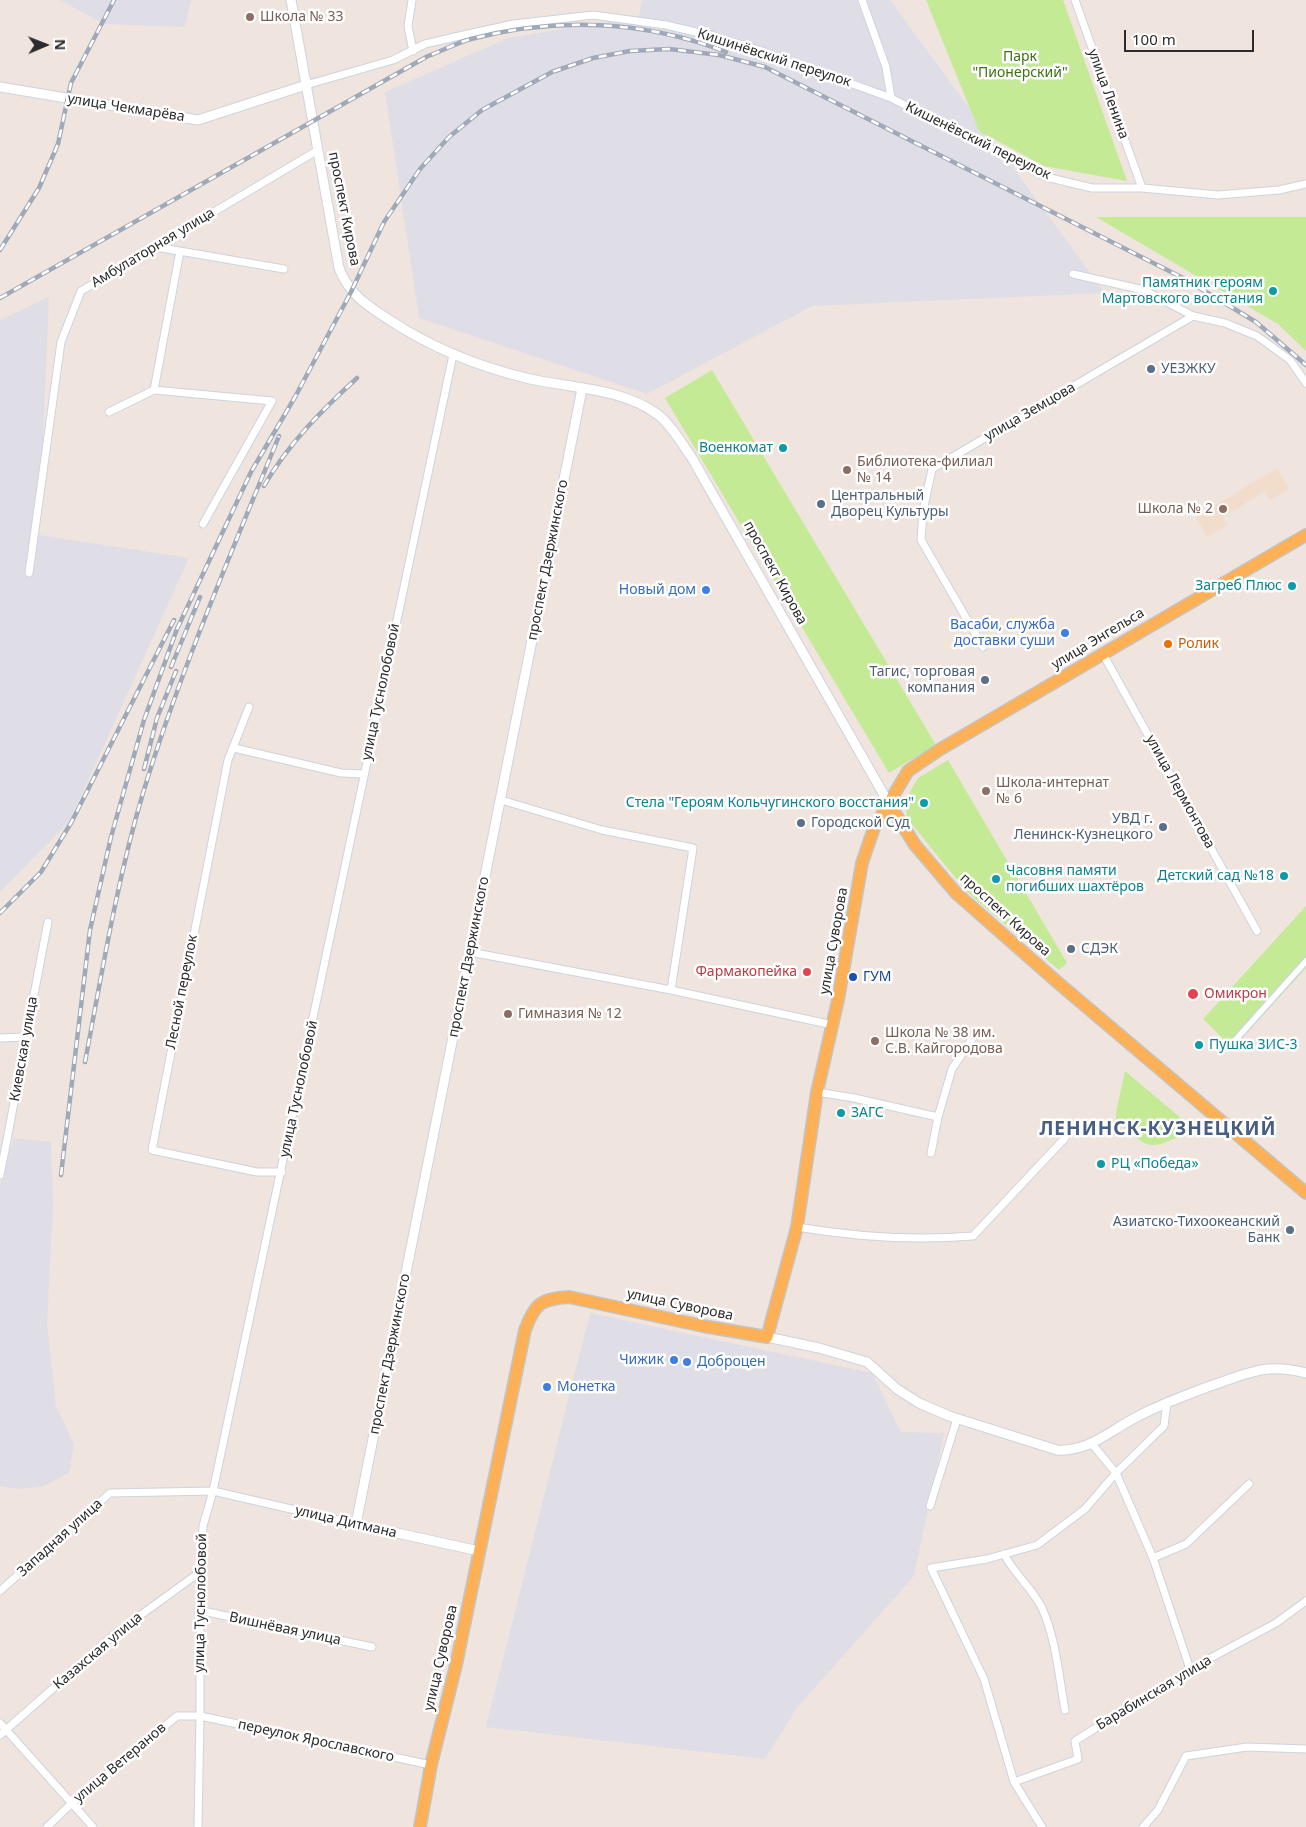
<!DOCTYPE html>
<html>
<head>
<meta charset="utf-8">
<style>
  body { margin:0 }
  #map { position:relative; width:1306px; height:1827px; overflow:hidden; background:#efe4de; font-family:"Noto Sans",sans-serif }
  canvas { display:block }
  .north { position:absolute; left:20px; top:20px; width:50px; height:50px; -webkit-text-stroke:4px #fff; paint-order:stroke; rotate:89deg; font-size:14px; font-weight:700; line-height:20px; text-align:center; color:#2c2c2c }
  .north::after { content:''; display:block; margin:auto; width:18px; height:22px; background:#2c2c2c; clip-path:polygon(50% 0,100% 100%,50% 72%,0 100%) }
  .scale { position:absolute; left:1124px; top:30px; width:130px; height:22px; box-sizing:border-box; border:2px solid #2c2c2c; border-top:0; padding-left:6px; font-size:15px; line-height:18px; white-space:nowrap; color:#2c2c2c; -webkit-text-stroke:4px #fff; paint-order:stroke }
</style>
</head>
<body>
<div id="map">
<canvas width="1306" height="1827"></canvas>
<div class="north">N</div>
<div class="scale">100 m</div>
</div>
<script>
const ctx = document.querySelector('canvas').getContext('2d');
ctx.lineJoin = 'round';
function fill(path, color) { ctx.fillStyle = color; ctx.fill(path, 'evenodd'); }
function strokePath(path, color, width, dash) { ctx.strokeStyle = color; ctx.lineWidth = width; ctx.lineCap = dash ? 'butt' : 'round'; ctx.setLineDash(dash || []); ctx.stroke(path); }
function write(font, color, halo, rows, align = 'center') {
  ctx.font = font + ' "Noto Sans",sans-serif'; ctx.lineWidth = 5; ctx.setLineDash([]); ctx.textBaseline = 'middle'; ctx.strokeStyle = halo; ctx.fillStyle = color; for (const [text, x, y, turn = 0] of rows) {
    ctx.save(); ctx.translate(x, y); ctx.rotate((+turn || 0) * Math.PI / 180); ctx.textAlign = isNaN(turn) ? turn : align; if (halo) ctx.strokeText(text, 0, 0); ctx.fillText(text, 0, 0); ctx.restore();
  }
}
const industrial = new Path2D(`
  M60 0H191L185 27 104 24Z
  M642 0H890L1105 293 812 306 647 394 419 318 385 92 508 38 639 16Z
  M49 297 39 535 189 558 69 822 0 892V320Z
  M14 1138 51 1142 53 1205 47 1324 56 1406 74 1444 69 1473 44 1486 19 1489 0 1486V1185Z
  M590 1313 872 1373 901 1432 944 1433 914 1576 796 1709 765 1759 486 1727Z`);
const education = new Path2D(`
  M1277 468 1289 489 1270 500 1264 492 1223 517 1227 525 1207 537 1196 517Z`);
const green = new Path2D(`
  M926 0H1063L1127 181 1044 166 979 131Z
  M1096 217H1306V351L1278 324Z
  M712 370 936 745 889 773 665 398Z
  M948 760 1067 963 1059 970 967 892 907 818 905 800 918 778Z
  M1306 906V968L1233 1048 1203 1019Z
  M1125 1071 1195 1130C1150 1148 1154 1155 1116 1121V1112Z`);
const pedestrian = new Path2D(`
  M1230 1046 1306 961`);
const minor = new Path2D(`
  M412 0 408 26 413 51
  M862 0 886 67 891 98 1046 177 1092 188H1142L1218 195 1279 190 1306 184
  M1075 0 1142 188
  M306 85 393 60 425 44 468 34 514 24 593 15 666 25 717 37 765 52 822 76 850 83 891 98
  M156 247 284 269
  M1073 274 1144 290 1193 316 1225 323 1257 336 1290 360 1306 383
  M154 390 272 401 203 524
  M109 412 154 390 180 251
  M29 573 61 342 81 291 318 150
  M983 647 921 540 923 511 932 469 1193 316
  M1103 654 1257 931
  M249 707 228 760 152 1150 257 1172H282
  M234 748 341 773 364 774
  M501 800 602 830 693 848 671 990
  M470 952 671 990 833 1025
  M0 1038 25 1037
  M817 1092 854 1098 938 1117
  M931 1153 938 1117 952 1069 974 1036
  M0 1175C17 1091 31 1007 48 922
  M797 1227C856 1237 913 1241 973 1236L1065 1138
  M1092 1444 1116 1473 1153 1558 1190 1669
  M930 1506 957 1419
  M1004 1554C1014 1574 1033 1589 1042 1608 1056 1639 1059 1677 1065 1710
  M1153 1558 1186 1544 1249 1484
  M0 1591 110 1493 213 1491 356 1524
  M198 1610 372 1647
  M0 1723 93 1827
  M0 1735 116 1633 200 1572
  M1014 1782 1078 1759 1075 1741 1190 1669 1276 1623 1306 1601
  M47 1827 72 1803 177 1716H200L431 1765
  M198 1827 200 1716V1572L203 1526 213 1491 453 355
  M1042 1827 1014 1782 984 1679 931 1568 987 1559 1037 1545 1085 1509 1116 1473 1164 1426 1167 1402
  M1143 1827 1158 1810 1186 1756 1247 1747 1306 1749`);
const tertiary = new Path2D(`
  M291 0 339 268C349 295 368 306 391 321 434 349 479 367 530 379 571 388 621 388 657 414 669 422 683 445 692 458L888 802
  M0 87 198 120 306 85
  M767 1337 819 1348 867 1362 897 1389 919 1403 949 1416 1057 1450C1087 1452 1107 1433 1133 1419 1158 1405 1186 1395 1213 1385 1231 1379 1249 1371 1268 1369 1281 1368 1294 1370 1306 1373
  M479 1551 356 1524 582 389`);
const primary = new Path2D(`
  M888 802 915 845 956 893 1056 981 1306 1193
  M420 1827 431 1765 456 1665 525 1330C535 1303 541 1299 569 1297L703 1326 767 1337 797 1227 817 1092 838 1000 862 863 874 828 908 771 939 750 1306 535`);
const rail = new Path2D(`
  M0 250 39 188 58 144 71 83 114 0
  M0 298 428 56C442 51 456 43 471 39 556 17 644 20 726 52
  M264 486C288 444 322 410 357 378
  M171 667 200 597
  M144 769 157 718 176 671
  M0 913 41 872 71 823 174 620
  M85 1062C102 973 117 880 143 793 180 671 231 554 279 436
  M61 1175 90 930 111 837 144 720 177 629 251 472 295 397 351 292 384 222 420 169 449 137 482 110 552 72 593 58 630 51 669 49 719 55 765 67 1183 278 1256 322 1306 365`);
const markers = [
  [250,17,5,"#8d6e63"],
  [1273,291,5,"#0f9aa8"],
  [1151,369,5,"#5c6f8a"],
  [783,448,5,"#0f9aa8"],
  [847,470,5,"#8d6e63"],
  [821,504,5,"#5c6f8a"],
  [1223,509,5,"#8d6e63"],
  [1292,586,5,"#0f9aa8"],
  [706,590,5,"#3f7fe0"],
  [1065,633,5,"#3f7fe0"],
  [1168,644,5,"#e8710a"],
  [985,680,5,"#5c6f8a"],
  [986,791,5,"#8d6e63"],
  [924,803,5,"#0f9aa8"],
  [801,823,5,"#5c6f8a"],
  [1163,827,5,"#5c6f8a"],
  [1284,876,5,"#0f9aa8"],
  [996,879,5,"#0f9aa8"],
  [1071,949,5,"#5c6f8a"],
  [807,972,5,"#e0444e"],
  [853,977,5,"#1a4fb4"],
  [1193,994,6,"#e0444e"],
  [508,1014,5,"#8d6e63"],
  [875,1041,5,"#8d6e63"],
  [1199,1045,5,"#0f9aa8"],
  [841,1113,5,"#0f9aa8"],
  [1101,1164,5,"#0f9aa8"],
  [1290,1230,5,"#5c6f8a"],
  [674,1360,5,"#3f7fe0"],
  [687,1362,5,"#3f7fe0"],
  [547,1387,5,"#3f7fe0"]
];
const educationNames = [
  ["Школа № 33",260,17],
  ["Библиотека-филиал",857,462],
  ["№ 14",857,478],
  ["Школа № 2",1213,509,"right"],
  ["Школа-интернат",996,783],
  ["№ 6",996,799],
  ["Гимназия № 12",518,1014],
  ["Школа № 38 им.",885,1033],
  ["С.В. Кайгородова",885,1049]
];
const parkNames = [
  ["Парк",1020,57],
  ["\"Пионерский\"",1020,73]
];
const streetNames = [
  ["Кишинёвский переулок",774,58,18],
  ["улица Ленина",1108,94,70],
  ["улица Чекмарёва",126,108,9],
  ["Кишенёвский переулок",978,141,26],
  ["проспект Кирова",344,209,79],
  ["Амбулаторная улица",153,248,-31],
  ["улица Земцова",1030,412,-30],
  ["проспект Дзержинского",548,560,-79],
  ["проспект Кирова",775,573,61],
  ["улица Энгельса",1098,639,-31],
  ["улица Туснолобовой",381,692,-78],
  ["улица Лермонтова",1180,792,61],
  ["проспект Кирова",1005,915,42],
  ["улица Суворова",834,941,-80],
  ["проспект Дзержинского",469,957,-79],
  ["Лесной переулок",182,992,-79],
  ["Киевская улица",24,1049,-80],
  ["улица Туснолобовой",299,1089,-78],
  ["улица Суворова",680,1305,12],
  ["проспект Дзержинского",390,1354,-79],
  ["улица Дитмана",346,1522,13],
  ["Западная улица",60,1538,-42],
  ["улица Туснолобовой",201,1603,-89],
  ["Вишнёвая улица",285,1629,12],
  ["Казахская улица",98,1651,-40],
  ["улица Суворова",441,1658,-77],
  ["Барабинская улица",1154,1693,-31],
  ["переулок Ярославского",316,1741,12],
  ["улица Ветеранов",120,1763,-40]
];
const cultureNames = [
  ["Памятник героям",1263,283],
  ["Мартовского восстания",1263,299],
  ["Военкомат",773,448],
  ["Загреб Плюс",1282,586],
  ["Стела \"Героям Кольчугинского восстания\"",914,803],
  ["Часовня памяти",1006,871,"left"],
  ["погибших шахтёров",1006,887,"left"],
  ["Детский сад №18",1274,876],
  ["Пушка ЗИС-3",1209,1045,"left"],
  ["ЗАГС",851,1113,"left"],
  ["РЦ «Победа»",1111,1164,"left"]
];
const serviceNames = [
  ["УЕЗЖКУ",1161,369],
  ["Центральный",831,496],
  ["Дворец Культуры",831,512],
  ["Тагис, торговая",975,672,"right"],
  ["компания",975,688,"right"],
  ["УВД г.",1153,819,"right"],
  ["Ленинск-Кузнецкого",1153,835,"right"],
  ["Городской Суд",811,823],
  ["СДЭК",1081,949],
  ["Азиатско-Тихоокеанский",1280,1222,"right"],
  ["Банк",1280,1238,"right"]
];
const shopNames = [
  ["Новый дом",696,590],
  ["Васаби, служба",1055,625],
  ["доставки суши",1055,641],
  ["Чижик",664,1360],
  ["Доброцен",697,1362,"left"],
  ["Монетка",557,1387,"left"]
];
const foodNames = [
  ["Ролик",1178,644]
];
const healthNames = [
  ["Фармакопейка",797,972],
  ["Омикрон",1204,994,"left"]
];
const transitNames = [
  ["ГУМ",863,977]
];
const districtNames = [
  ["ЛЕНИНСК-КУЗНЕЦКИЙ",1158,1130]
];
fill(industrial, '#dfdee7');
fill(education, '#f2ddcc');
fill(green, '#c5ea96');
strokePath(pedestrian, '#ccd4df', 8);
strokePath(minor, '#ccd4df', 9);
strokePath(tertiary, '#ccd4df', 11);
strokePath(primary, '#c4c4c4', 14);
strokePath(pedestrian, '#fff', 5.5);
strokePath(minor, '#fff', 7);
strokePath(tertiary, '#fff', 9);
strokePath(primary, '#fdb055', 11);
strokePath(rail, '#9fa9b8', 4.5);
strokePath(rail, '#fff', 2.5, [8]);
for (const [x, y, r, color] of markers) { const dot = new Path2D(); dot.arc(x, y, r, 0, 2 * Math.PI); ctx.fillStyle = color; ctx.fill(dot); strokePath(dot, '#fff', 2); }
write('14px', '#785e54', '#fff', educationNames, 'left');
write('14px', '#3c7114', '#fff', parkNames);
write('14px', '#2c2c2c', '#fff', streetNames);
write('14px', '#0d838f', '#fff', cultureNames, 'right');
write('14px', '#4e5e75', '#fff', serviceNames, 'left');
write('14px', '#366cbe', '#fff', shopNames, 'right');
write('14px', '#c56008', '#fff', foodNames, 'left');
write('14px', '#be3a42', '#fff', healthNames, 'right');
write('14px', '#164399', '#fff', transitNames, 'left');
ctx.letterSpacing = '1px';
write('bold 19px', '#485f82', '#fff', districtNames);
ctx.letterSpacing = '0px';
</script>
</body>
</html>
